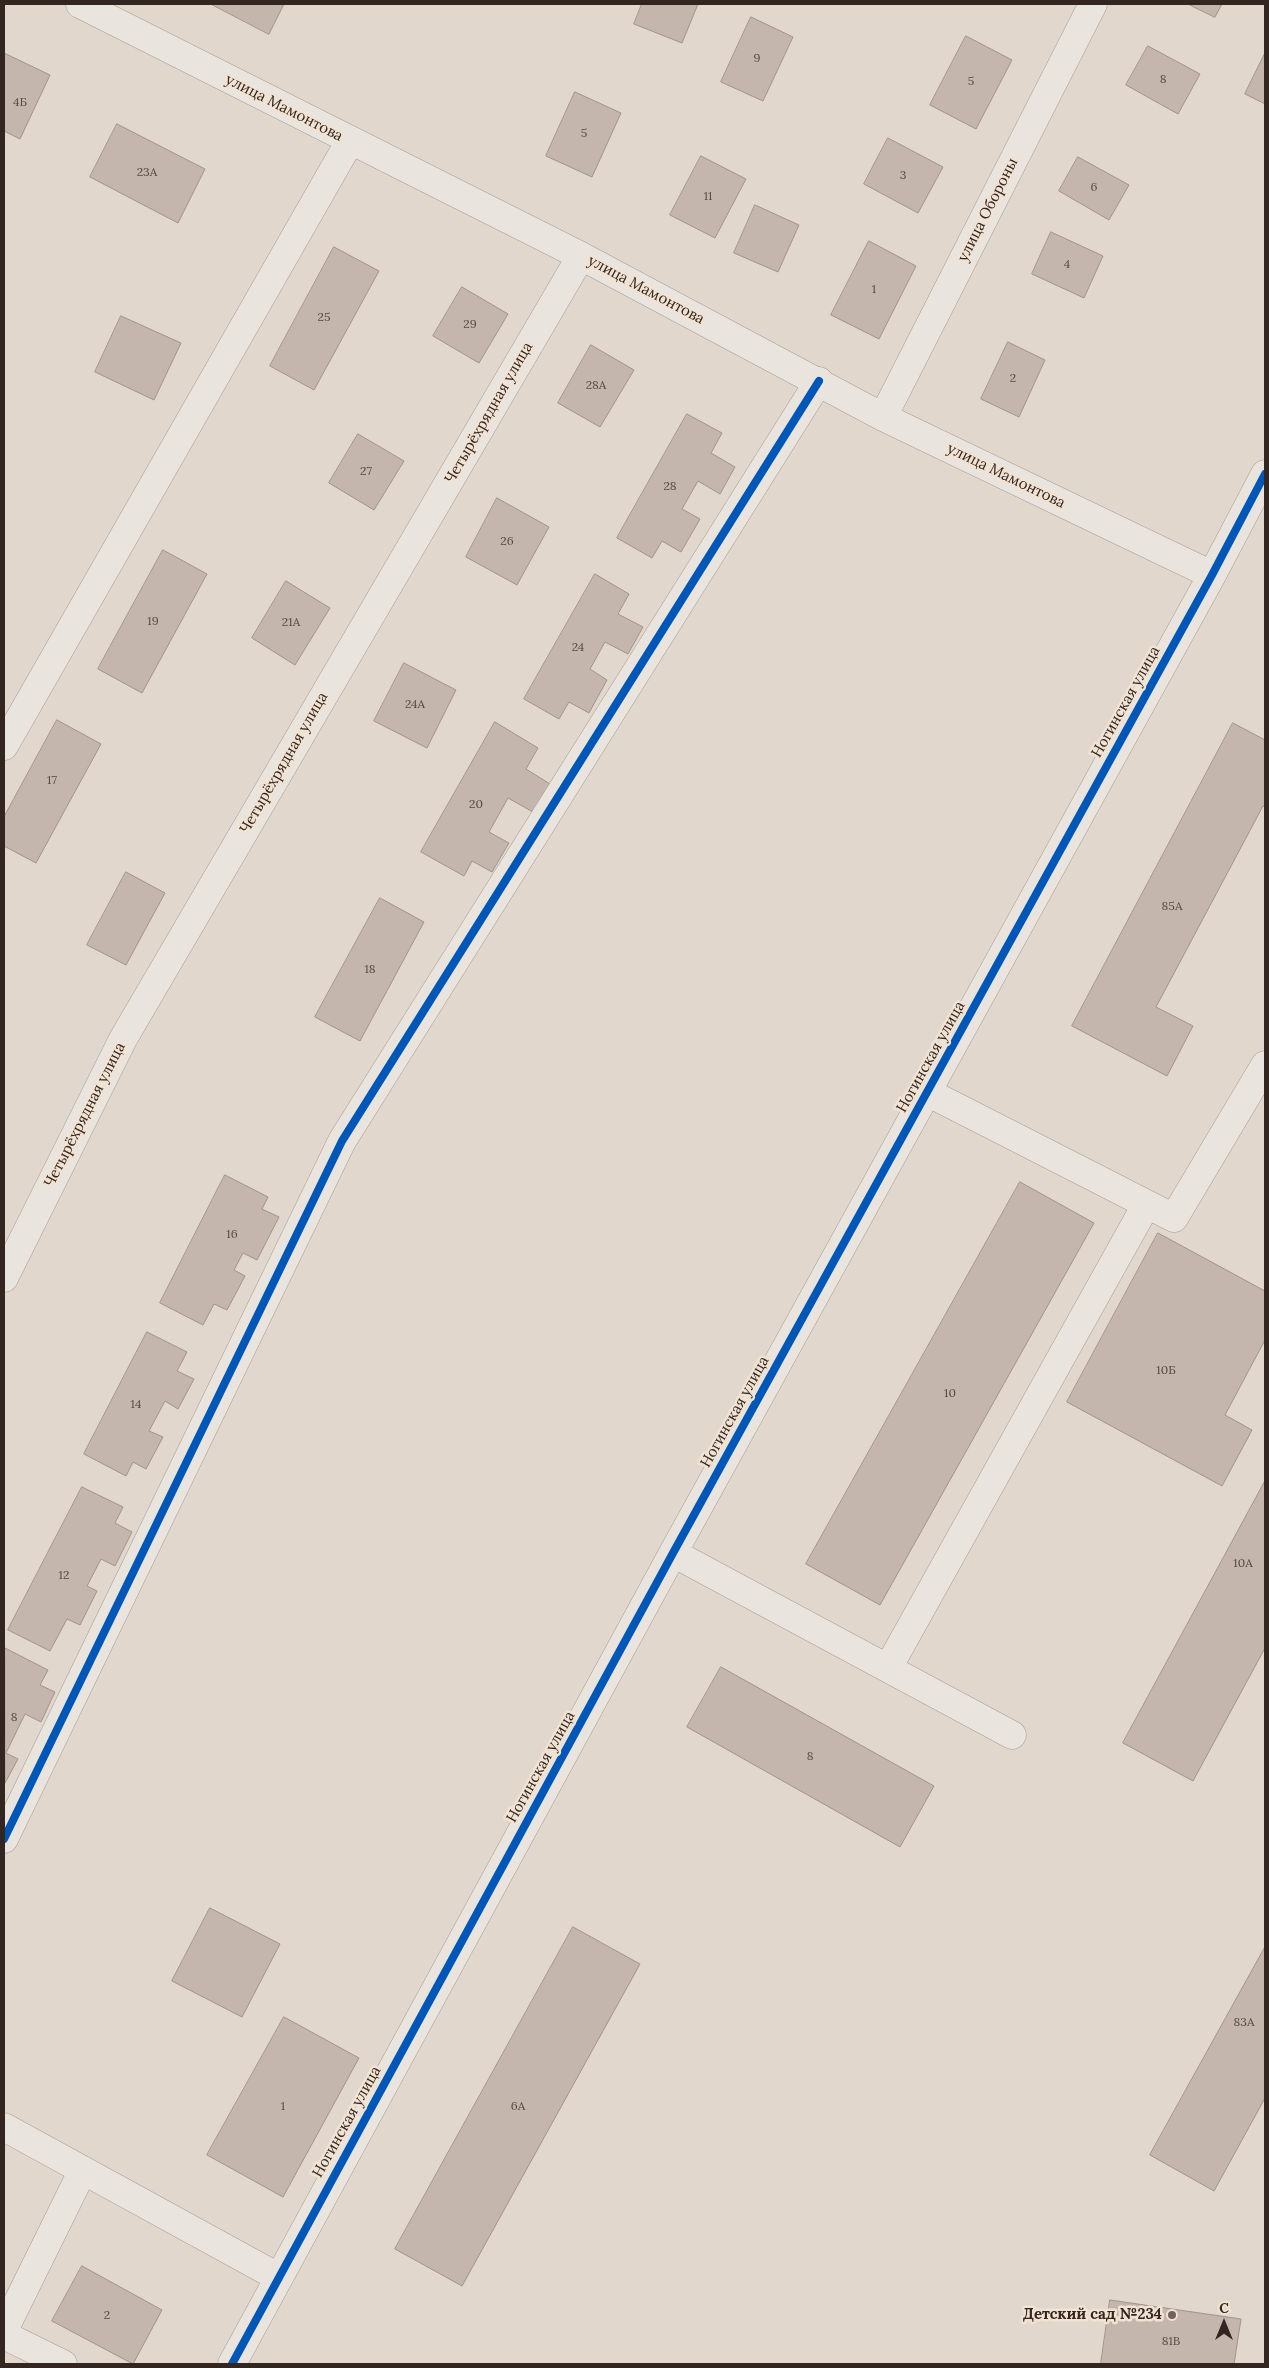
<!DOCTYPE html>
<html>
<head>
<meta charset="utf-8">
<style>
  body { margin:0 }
  #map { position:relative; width:1269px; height:2368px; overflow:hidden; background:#e1d7cc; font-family:Lora,serif }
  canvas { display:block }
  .frame { position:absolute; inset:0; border:5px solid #33251f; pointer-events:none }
  .north { position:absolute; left:1199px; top:2298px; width:50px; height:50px; -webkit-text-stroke:4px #f1e3d3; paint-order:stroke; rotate:0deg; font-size:14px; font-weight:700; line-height:20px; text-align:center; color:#33251f }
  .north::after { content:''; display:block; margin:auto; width:18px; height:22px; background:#33251f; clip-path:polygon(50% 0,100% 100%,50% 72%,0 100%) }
</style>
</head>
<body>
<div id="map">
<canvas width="1269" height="2368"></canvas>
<div class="frame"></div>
<div class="north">С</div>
</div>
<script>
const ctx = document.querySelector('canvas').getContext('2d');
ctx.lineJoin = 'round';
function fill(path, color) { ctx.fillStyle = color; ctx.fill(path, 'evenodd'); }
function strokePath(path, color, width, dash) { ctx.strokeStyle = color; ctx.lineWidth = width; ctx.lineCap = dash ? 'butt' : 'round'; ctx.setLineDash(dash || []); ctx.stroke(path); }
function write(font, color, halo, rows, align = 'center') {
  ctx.font = font + ' Lora,serif'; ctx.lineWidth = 5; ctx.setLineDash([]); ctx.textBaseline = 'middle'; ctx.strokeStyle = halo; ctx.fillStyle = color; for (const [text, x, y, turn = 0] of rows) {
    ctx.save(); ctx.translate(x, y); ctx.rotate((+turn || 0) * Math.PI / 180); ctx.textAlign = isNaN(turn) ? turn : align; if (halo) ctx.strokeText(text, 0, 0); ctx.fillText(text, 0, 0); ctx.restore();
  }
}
const building = new Path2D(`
  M211 4H284L269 34Z
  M642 4H698L682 43 634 24Z
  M1188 4H1222L1215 17Z
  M751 17 793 37 763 101 721 82Z
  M966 36 1012 60 976 129 930 105Z
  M1148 46 1200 74 1178 114 1126 85Z
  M4 53 50 75 20 139 4 131Z
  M1265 53V104L1245 94Z
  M575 92 621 113 592 177 546 156Z
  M117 124 205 169 178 223 90 177Z
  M888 138 943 167 918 213 864 184Z
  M701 156 746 179 715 238 670 215Z
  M1078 157 1129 185 1109 220 1059 191Z
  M755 205 799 225 778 272 734 253Z
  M1051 232 1103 256 1084 298 1032 274Z
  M869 241 916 266 879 339 831 315Z
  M334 247 379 271 314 390 270 366Z
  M462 287 508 314 479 363 433 336Z
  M121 316 181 343 154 400 95 372Z
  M1008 342 1045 360 1019 417 981 399Z
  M591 345 634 370 600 427 558 403Z
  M687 414 722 433 711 453 735 467 720 494 698 481 682 509 700 519 681 552 662 541 652 558 617 538Z
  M358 434 404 461 374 510 329 483Z
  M497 498 549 527 517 585 466 557Z
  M163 550 207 574 142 693 98 669Z
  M595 574 629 594 618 614 643 627 628 654 605 642 590 669 607 680 589 713 569 702 559 719 524 699Z
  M286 581 330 608 295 665 252 638Z
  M404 663 456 690 427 748 374 721Z
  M57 720 101 744 36 863 4 846V817Z
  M495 722 538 748 526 769 550 784 533 812 508 798 489 832 509 843 492 872 472 861 464 876 421 852Z
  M1233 723 1265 740V807L1263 806 1156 1007 1193 1026 1167 1076 1072 1026Z
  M126 872 165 893 126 965 87 945Z
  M380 898 424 922 360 1041 315 1017Z
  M225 1175 268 1197 262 1209 279 1217 257 1260 243 1253 234 1270 245 1276 227 1310 214 1304 203 1325 160 1303Z
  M1020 1182 1094 1223 880 1605 806 1564Z
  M1158 1233 1265 1291V1340L1225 1415 1252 1430 1222 1486 1067 1402Z
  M147 1332 187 1352 177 1371 194 1379 178 1409 165 1401 149 1431 163 1437 146 1469 133 1462 126 1476 84 1454Z
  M1265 1481V1648L1193 1781 1123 1743Z
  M82 1487 123 1507 115 1523 132 1532 115 1566 101 1559 87 1586 97 1591 80 1625 67 1619 50 1651 8 1630Z
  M5 1648 48 1670 40 1685 55 1692 41 1722 25 1714 6 1753 18 1759 5 1783Z
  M721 1667 934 1786 900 1847 687 1727Z
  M210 1908 280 1944 242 2017 172 1981Z
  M573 1927 640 1964 462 2286 395 2249Z
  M1265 1947V2098L1214 2191 1150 2155Z
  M284 2017 359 2058 283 2197 207 2155Z
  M82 2266 162 2310 133 2364 52 2321Z
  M1110 2300 1241 2319 1234 2364H1101Z`);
const minor = new Path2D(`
  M80 4 581 256 883 417 1212 575
  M883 417 1093 4
  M4 746 350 141
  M927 1092 1174 1218 1265 1065
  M4 1278 123 1039 581 256
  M673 1553 1012 1735
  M888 1668 1146 1205
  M4 1839 342 1141 819 381
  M4 2127 278 2277
  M4 2330 83 2170
  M4 2335 63 2364
  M232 2364 673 1553 1212 575 1265 474`);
const cycleway = new Path2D(`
  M4 1839 342 1141 819 381
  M232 2364 673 1553 1212 575 1265 474`);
const markers = [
  [1172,2315,5,"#70635c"]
];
const numberNames = [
  ["9",757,59],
  ["8",1163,80],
  ["5",971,82],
  ["4Б",20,103],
  ["5",584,134],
  ["23А",147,173],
  ["3",903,176],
  ["6",1094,188],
  ["11",708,197],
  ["4",1067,265],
  ["1",874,290],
  ["25",324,318],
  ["29",470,325],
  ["2",1013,379],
  ["28А",596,386],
  ["27",366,472],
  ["28",670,487],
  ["26",507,542],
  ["19",153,622],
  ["21А",291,623],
  ["24",578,648],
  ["24А",415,705],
  ["17",52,781],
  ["20",476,805],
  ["85А",1172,907],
  ["18",370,970],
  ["16",232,1235],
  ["10Б",1166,1371],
  ["10",950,1394],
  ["14",136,1405],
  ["10А",1243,1564],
  ["12",64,1576],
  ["8",14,1718],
  ["8",810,1757],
  ["83А",1244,2023],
  ["1",283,2107],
  ["6А",518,2107],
  ["2",107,2316],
  ["81В",1171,2342]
];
const streetNames = [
  ["улица Мамонтова",284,108,27],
  ["улица Обороны",988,210,-63],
  ["улица Мамонтова",646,290,28],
  ["Четырёхрядная улица",489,413,-60],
  ["улица Мамонтова",1006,476,26],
  ["Ногинская улица",1126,702,-61],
  ["Четырёхрядная улица",284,763,-60],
  ["Ногинская улица",931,1057,-61],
  ["Четырёхрядная улица",85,1115,-63],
  ["Ногинская улица",735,1412,-61],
  ["Ногинская улица",541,1767,-61],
  ["Ногинская улица",347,2122,-61]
];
const poiNames = [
  ["Детский сад №234",1162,2315]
];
fill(building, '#c4b5ad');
strokePath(building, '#a0938c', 1);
strokePath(minor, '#a69d96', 29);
strokePath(minor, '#eae4de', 28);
strokePath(cycleway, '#0057b8', 8);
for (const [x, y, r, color] of markers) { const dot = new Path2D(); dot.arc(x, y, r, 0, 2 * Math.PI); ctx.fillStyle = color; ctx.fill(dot); strokePath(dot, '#f1e3d3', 2); }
write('12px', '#574942', null, numberNames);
write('15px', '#33251f', '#f1e3d3', streetNames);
write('bold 15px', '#33251f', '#f1e3d3', poiNames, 'right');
</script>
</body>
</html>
